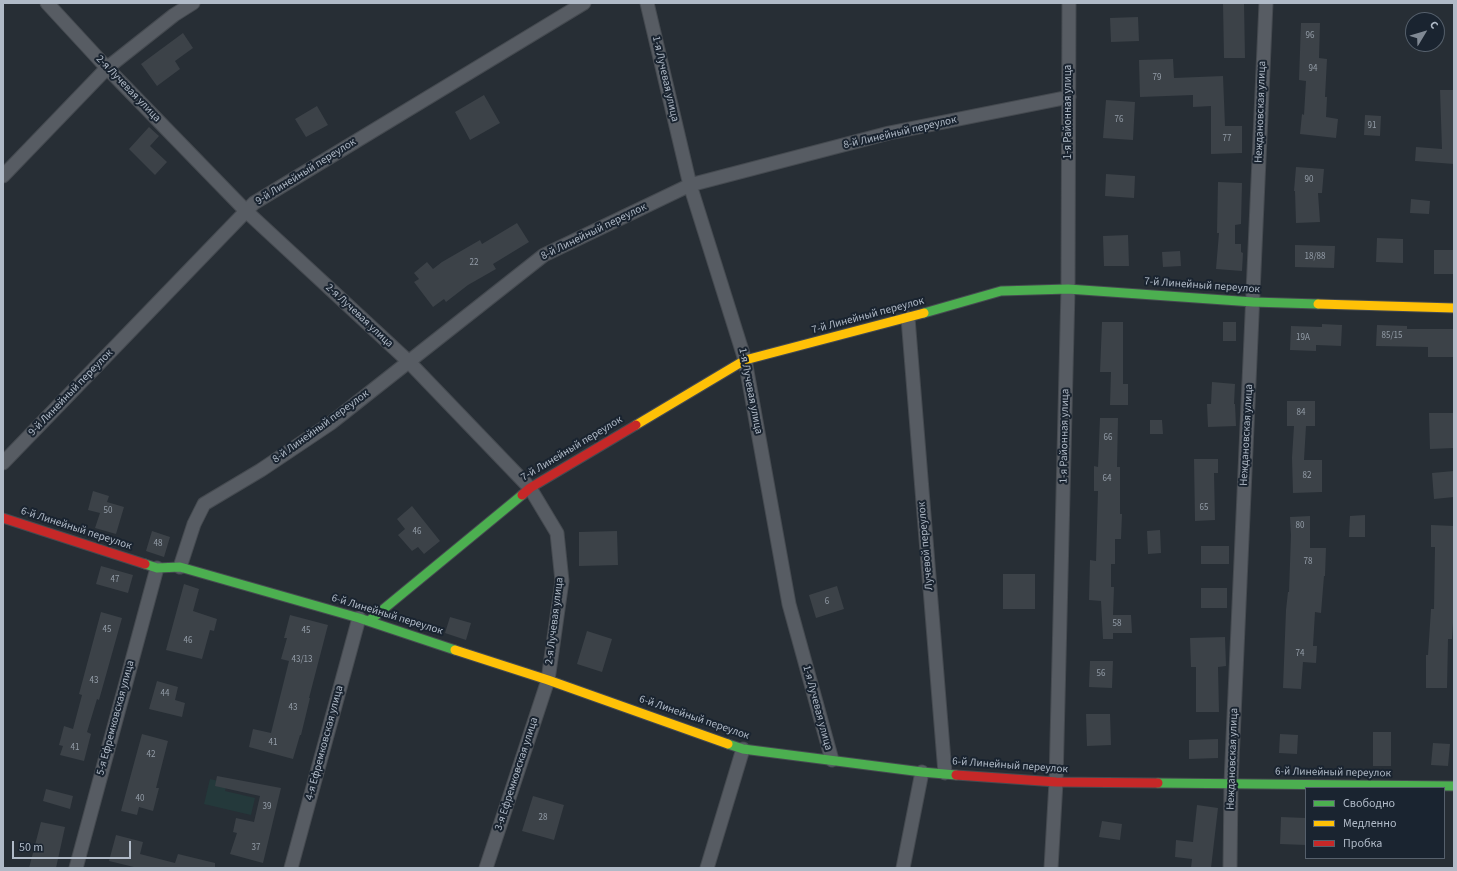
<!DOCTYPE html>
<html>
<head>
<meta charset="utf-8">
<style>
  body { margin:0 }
  #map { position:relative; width:1457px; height:871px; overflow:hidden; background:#272e35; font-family:"Source Sans 3",sans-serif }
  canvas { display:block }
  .frame { position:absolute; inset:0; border:4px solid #b0bac7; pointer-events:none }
  .legend { position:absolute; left:1305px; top:787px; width:140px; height:72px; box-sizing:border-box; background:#1a2430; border:1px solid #56606c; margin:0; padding:5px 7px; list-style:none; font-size:12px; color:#b0bac7 }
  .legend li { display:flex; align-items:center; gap:8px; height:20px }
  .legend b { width:20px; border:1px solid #56606c }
  .north { position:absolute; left:1405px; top:12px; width:40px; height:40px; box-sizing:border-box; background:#1a2430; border:1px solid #56606c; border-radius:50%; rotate:52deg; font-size:11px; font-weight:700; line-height:16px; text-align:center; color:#b0bac7 }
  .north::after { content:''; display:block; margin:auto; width:14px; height:18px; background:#808994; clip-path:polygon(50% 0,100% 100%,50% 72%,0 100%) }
  .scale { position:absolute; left:12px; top:841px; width:119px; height:18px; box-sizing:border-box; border:2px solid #b0bac7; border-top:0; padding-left:5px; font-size:12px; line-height:14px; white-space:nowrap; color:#b0bac7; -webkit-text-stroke:3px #1a2430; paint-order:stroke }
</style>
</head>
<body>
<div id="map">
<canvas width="1457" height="871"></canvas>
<div class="frame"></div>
<ul class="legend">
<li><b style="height:5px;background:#4caf50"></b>Свободно</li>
<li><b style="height:5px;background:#ffc107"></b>Медленно</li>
<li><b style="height:5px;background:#c62828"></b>Пробка</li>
</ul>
<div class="north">С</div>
<div class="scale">50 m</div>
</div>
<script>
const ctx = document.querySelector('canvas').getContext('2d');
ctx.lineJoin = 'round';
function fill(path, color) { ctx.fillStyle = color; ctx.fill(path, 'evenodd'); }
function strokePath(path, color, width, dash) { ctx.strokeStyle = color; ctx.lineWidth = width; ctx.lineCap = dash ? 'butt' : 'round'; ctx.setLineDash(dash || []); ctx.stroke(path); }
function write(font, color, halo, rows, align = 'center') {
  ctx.font = font + ' "Source Sans 3",sans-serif'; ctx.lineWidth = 4; ctx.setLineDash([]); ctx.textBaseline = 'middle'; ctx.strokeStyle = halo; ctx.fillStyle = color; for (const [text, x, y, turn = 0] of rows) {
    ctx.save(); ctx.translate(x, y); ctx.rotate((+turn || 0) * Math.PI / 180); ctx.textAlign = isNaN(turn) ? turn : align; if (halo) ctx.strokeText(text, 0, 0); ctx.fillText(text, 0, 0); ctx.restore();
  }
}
const green = new Path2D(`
  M210 779 227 783 225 791 255 798 251 815 204 804Z`);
const building = new Path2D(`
  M1223 3H1244L1245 58H1224Z
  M1138 17 1139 41 1111 42 1110 18Z
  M1301 23H1320L1319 58 1327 59 1325 97H1327L1326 117 1338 119 1336 138 1300 134 1302 114 1304 115 1306 81 1299 80Z
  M183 33 193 48 175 61 180 69 157 86 141 64Z
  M1173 59 1174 78 1223 76 1225 126H1242V153L1211 154V106L1193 107V95L1140 97 1139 60Z
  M1440 90H1454V164L1415 161 1416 147 1442 149Z
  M484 95 500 123 470 140 455 112Z
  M1106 100 1135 102 1133 140 1103 138Z
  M317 106 328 125 306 137 295 119Z
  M1365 115 1381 116 1380 136 1364 135Z
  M149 127 159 136 150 146 167 162 155 175 129 149Z
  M1296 167 1324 169 1322 193H1318L1320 222 1296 223 1295 191H1294Z
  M1106 174 1135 176 1134 198 1105 196Z
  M1218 182 1242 183 1241 224 1235 225V244H1241V252L1243 253 1242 271 1216 269 1219 233H1217Z
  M1411 199 1430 201 1429 214 1410 213Z
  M517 223 529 242 493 264 496 269 468 285 446 302 444 299 433 307 414 282 419 279 414 273 427 262 433 269 442 262 480 240 482 244Z
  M1128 235 1129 266H1104L1103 236Z
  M1377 238 1403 239V263L1376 262Z
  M1295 245 1335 246 1334 268 1295 267Z
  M1434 250H1454V274H1434Z
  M1180 251 1181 266 1163 267 1162 252Z
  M1102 322H1123V384H1128V405H1110L1111 372H1100Z
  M1223 322H1236V341H1223Z
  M1322 324 1342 325 1341 346 1316 345V351L1290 350 1291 326 1322 327Z
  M1377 325 1407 326V329H1454V357H1428V347L1376 346Z
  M1212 382 1235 384 1234 404H1235L1236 426 1208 427 1207 404H1211Z
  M1287 401H1315V426H1306L1304 460H1322V492L1293 493 1292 458 1294 426H1287Z
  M1429 413H1454V448L1430 449Z
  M1100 418H1118L1117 467H1120V514H1122L1121 539H1115V564H1111V587H1114L1113 615H1131L1132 633H1113V639H1103L1101 601 1089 600 1090 560 1096 561 1098 491H1094V466L1098 467Z
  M1150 420H1162L1163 434H1150Z
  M1194 459H1218V473H1214L1215 520 1195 521Z
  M1454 471V497L1434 499 1432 473Z
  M93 491 109 496 107 502 124 507 116 534 95 528 100 513 88 510Z
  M412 506 440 541 424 554 418 547 412 551 398 535 405 529 397 519Z
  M1365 515V537H1349L1350 516Z
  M1310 516V548H1326L1325 576H1324L1321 613 1315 612 1313 646H1317L1316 663 1303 662 1301 689 1283 688 1286 610 1288 592H1289L1291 535 1290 517Z
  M1431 525 1454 526V607L1452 639H1448L1447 688H1426V655H1428L1431 609H1434L1435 547H1431Z
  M1160 530 1161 553 1148 554 1147 531Z
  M152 531 170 537 164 557 146 551Z
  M617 531 618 565 579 566V532Z
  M1201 546H1229V564H1201Z
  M101 566 133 575 128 593 96 584Z
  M1003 574H1035V609H1003Z
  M184 584 199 589 193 611 217 619 214 631 210 630 202 659 166 650Z
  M837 586 844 609 816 618 809 595Z
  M1201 588H1227V608H1201Z
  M101 612 122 618 99 700 97 699 87 732 91 734 84 761 60 755 63 746 59 745 64 726 73 729 82 695 79 694Z
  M290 615 328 625 309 698H310L301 735H300L293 759 249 747 253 729 271 733 289 661 281 659 287 638H284Z
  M450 617 471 623 466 640 445 633Z
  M587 631 612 639 602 672 577 664Z
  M1225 637 1226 666 1218 667 1219 712H1196V667H1191L1190 638Z
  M1090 661H1113L1112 688 1089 687Z
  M157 681 178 687 175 700 185 703 182 717 149 709Z
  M1086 714H1110L1111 745 1087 746Z
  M1373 732H1391V766H1373Z
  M142 734 168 741 156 788H159L153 811 139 807 137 815 121 811Z
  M1280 734 1298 735 1297 754 1279 753Z
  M1218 739V758L1189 759V740Z
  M1433 743 1450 744 1448 766 1431 765Z
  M217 776 281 788 263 863 230 854 237 833 233 832 236 818 254 822 260 796 215 786Z
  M46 789 73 796 70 809 43 801Z
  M533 796 564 805 554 840 522 831Z
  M1197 805 1218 808 1211 868H1191L1192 859 1175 857 1176 840 1193 842Z
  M1281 817 1306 818V845L1280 844Z
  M1102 821 1122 824 1120 840 1099 837Z
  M41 822 65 827 56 868H29Z
  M116 835 143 842 140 854 175 863 178 854 215 863V868H138L109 861Z`);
const street = new Path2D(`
  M47 3 107 68 246 211 408 361 530 488 557 533 562 581 548 680 486 868
  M647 3 690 185 745 360 789 604 832 760
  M3 176 107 68 174 15 193 3
  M908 318 945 773
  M3 463 254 203 584 3
  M180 567 194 524 204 504 261 470 331 423 544 255 690 185 889 133 1069 97
  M76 868 157 568
  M291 868 359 618
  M707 868 743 749
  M903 868 922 772
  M1051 868 1056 782 1068 289 1069 3
  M1230 868 1231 783 1266 3`);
const fast = new Path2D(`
  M924 313 1001 291 1068 289 1253 302 1318 304
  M145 564 157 568 180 567 359 618 455 650
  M369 621 522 495
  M728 744 743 749 922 772 956 775
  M1158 783 1454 786`);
const slow = new Path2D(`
  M1318 304 1454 308
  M636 425 745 360 924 313
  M455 650 548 680 728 744`);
const jam = new Path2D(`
  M522 495 530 488 636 425
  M3 518 145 564
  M956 775 1056 782 1158 783`);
const numberNames = [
  ["96",1310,36],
  ["94",1313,69],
  ["79",1157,78],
  ["76",1119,120],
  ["91",1372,126],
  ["77",1227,139],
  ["90",1309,180],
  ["18/88",1315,257],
  ["22",474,263],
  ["85/15",1392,336],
  ["19А",1303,338],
  ["84",1301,413],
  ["66",1108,438],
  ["82",1307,476],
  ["64",1107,479],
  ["65",1204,508],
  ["50",108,511],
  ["80",1300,526],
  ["46",417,532],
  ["48",158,544],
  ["78",1308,562],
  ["47",115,580],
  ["6",827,602],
  ["58",1117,624],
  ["45",107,630],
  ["45",306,631],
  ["46",188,641],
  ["74",1300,654],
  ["43/13",302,660],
  ["56",1101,674],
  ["43",94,681],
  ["44",165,694],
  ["43",293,708],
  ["41",273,743],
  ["41",75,748],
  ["42",151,755],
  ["40",140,799],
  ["39",267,807],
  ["28",543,818],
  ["37",256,848]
];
const streetNames = [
  ["1-я Лучевая улица",665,79,77],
  ["2-я Лучевая улица",128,89,46],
  ["1-я Районная улица",1069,112,-90],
  ["Неждановская улица",1261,112,-88],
  ["8-й Линейный переулок",900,133,-13],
  ["9-й Линейный переулок",306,172,-32],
  ["8-й Линейный переулок",594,232,-26],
  ["7-й Линейный переулок",1202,286,4],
  ["2-я Лучевая улица",359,316,43],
  ["7-й Линейный переулок",868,316,-15],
  ["1-я Лучевая улица",750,391,79],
  ["9-й Линейный переулок",71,393,-46],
  ["8-й Линейный переулок",321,427,-36],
  ["Неждановская улица",1247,435,-87],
  ["1-я Районная улица",1065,436,-89],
  ["7-й Линейный переулок",572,449,-31],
  ["6-й Линейный переулок",76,529,18],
  ["Лучевой переулок",926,546,-95],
  ["6-й Линейный переулок",387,615,17],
  ["2-я Лучевая улица",555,621,-83],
  ["1-я Лучевая улица",817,708,75],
  ["5-я Ефремковская улица",116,718,-75],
  ["6-й Линейный переулок",694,718,19],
  ["4-я Ефремковская улица",325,743,-75],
  ["Неждановская улица",1233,759,-88],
  ["6-й Линейный переулок",1010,766,4],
  ["6-й Линейный переулок",1333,773,1],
  ["3-я Ефремковская улица",517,774,-72]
];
fill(green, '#24393b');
fill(building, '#3c4248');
strokePath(street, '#454a50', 15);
strokePath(fast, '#454a50', 11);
strokePath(slow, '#454a50', 11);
strokePath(jam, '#454a50', 11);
strokePath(street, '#575c63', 13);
strokePath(fast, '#4caf50', 9);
strokePath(slow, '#ffc107', 9);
strokePath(jam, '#c62828', 9);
write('9px', '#939ca7', null, numberNames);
write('11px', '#b0bac7', '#1a2430', streetNames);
</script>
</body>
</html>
